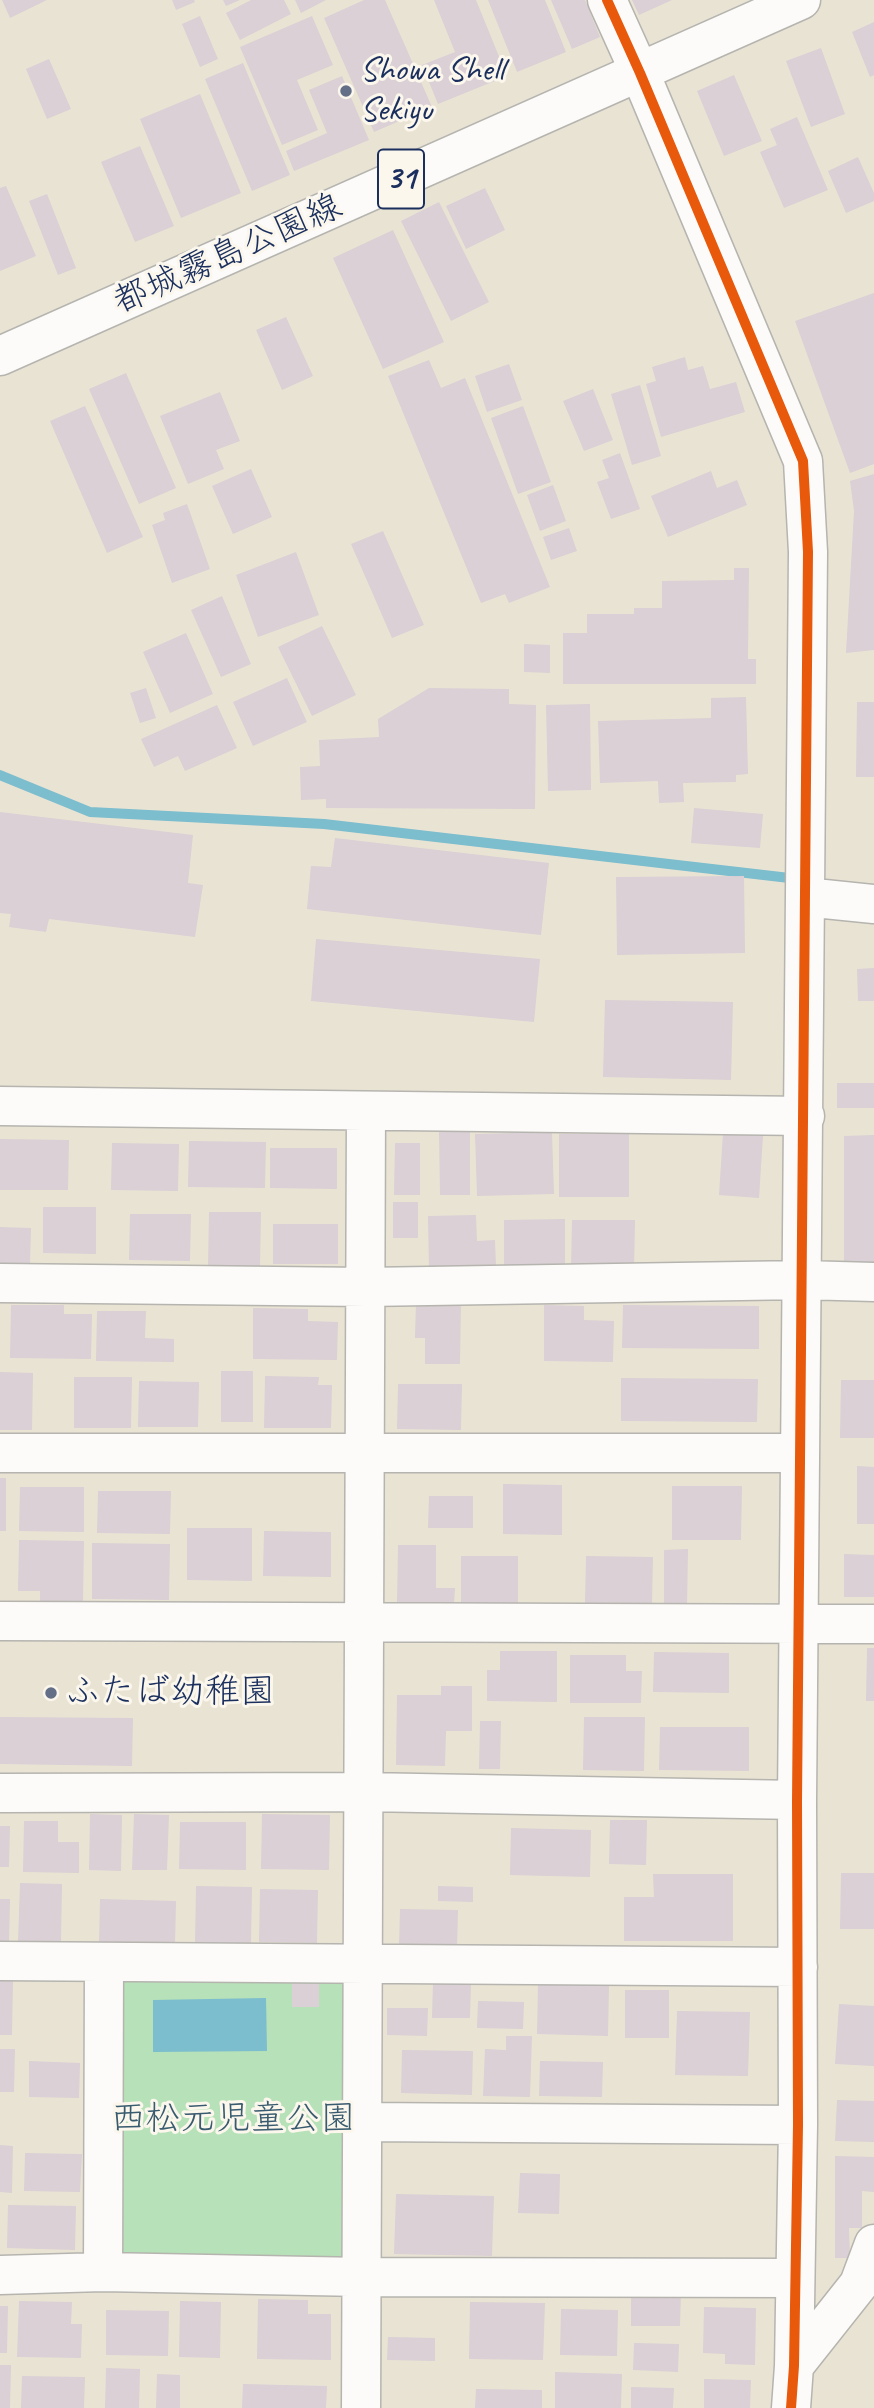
<!DOCTYPE html>
<html>
<head>
<meta charset="utf-8">
<style>
  body { margin:0 }
  canvas { display:block; background:#e9e3d4 }
</style>
</head>
<body>
<canvas width="874" height="2408"></canvas>
<script>
const ctx = document.querySelector('canvas').getContext('2d');
ctx.lineJoin = 'round';
function fill(path, color) { ctx.fillStyle = color; ctx.fill(path, 'evenodd'); }
function strokePath(path, color, width, dash) { ctx.strokeStyle = color; ctx.lineWidth = width; ctx.lineCap = dash ? 'butt' : 'round'; ctx.setLineDash(dash || []); ctx.stroke(path); }
function write(font, color, halo, rows, align = 'center') {
  ctx.font = font + ' Caveat,"Klee One",sans-serif'; ctx.lineWidth = 6; ctx.setLineDash([]); ctx.textBaseline = 'middle'; ctx.strokeStyle = halo; ctx.fillStyle = color; for (const [text, x, y, turn = 0] of rows) {
    ctx.save(); ctx.translate(x, y); ctx.rotate((+turn || 0) * Math.PI / 180); ctx.textAlign = isNaN(turn) ? turn : align; if (halo) ctx.strokeText(text, 0, 0); ctx.fillText(text, 0, 0); ctx.restore();
  }
}
const green = new Path2D(`
  M364 1962 362 2277 103 2272 104 1964Z`);
const water = new Path2D(`
  M266 1998 267 2051 153 2052V2000Z`);
const stream = new Path2D(`
  M0 775 90 812 324 824 798 879`);
const building = new Path2D(`
  M2 0H47L10 18Z
  M172 0H194L195 2 176 10Z
  M223 0H240L226 6Z
  M251 0H284L291 14 240 40 226 13Z
  M295 0H326L301 13Z
  M364 0H385L432 107 374 132 324 18Z
  M434 0H476L507 76 438 104 422 65 455 52Z
  M488 0H545L566 52 517 72Z
  M551 0H585L600 37 572 49Z
  M632 0H672L639 15Z
  M200 16 218 59 200 67 182 24Z
  M312 16 333 65 297 80 318 130 282 145 240 47Z
  M874 22V75L870 77 852 32Z
  M821 48 845 114 811 127 786 61Z
  M49 59 71 109 47 119 26 69Z
  M243 63 290 175 252 191 205 79Z
  M734 75 762 141 724 156 697 91Z
  M342 76 369 140 294 171 286 151 327 133 309 90Z
  M200 94 241 193 181 218 140 119Z
  M797 117 828 190 784 208 760 152 777 145 770 129Z
  M140 146 174 226 135 242 101 162Z
  M858 157 874 193V201L846 213 828 171Z
  M6 186 36 256 0 271V188Z
  M485 188 505 230 466 249 446 206Z
  M47 194 76 268 58 275 29 201Z
  M439 202 489 302 451 321 401 221Z
  M393 230 444 342 383 369 333 258Z
  M874 293V464L850 473 795 321Z
  M286 317 313 376 282 390 256 330Z
  M685 357 688 370 703 366 710 389 736 382 745 412 661 437 646 384 656 381 652 367Z
  M429 360 441 388 465 378 550 587 509 603 505 594 481 603 388 376Z
  M509 364 522 400 487 412 475 376Z
  M126 373 176 488 139 504 89 389Z
  M640 385 661 456 632 465 611 394Z
  M593 389 613 440 584 451 563 401Z
  M220 392 240 441 216 450 224 469 188 484 160 416Z
  M85 406 143 537 107 553 50 421Z
  M523 406 551 482 518 494 491 418Z
  M620 453 640 509 611 519 597 482 609 478 602 460Z
  M251 469 272 517 233 534 212 486Z
  M711 471 717 488 737 480 747 505 668 537 651 496Z
  M874 474V650L846 653 854 511 850 481Z
  M553 485 566 521 540 531 527 495Z
  M187 504 210 569 172 583 152 525 165 520 163 513Z
  M569 528 577 551 551 560 543 537Z
  M383 531 424 625 392 638 351 544Z
  M296 552 319 615 258 637 236 575Z
  M734 568H749L748 659H756V684H563V633H587V614H634V608H662V581L734 580Z
  M222 596 251 664 221 677 191 610Z
  M322 626 356 695 312 716 278 647Z
  M186 633 213 694 170 713 143 652Z
  M524 644 550 645V673L524 672Z
  M287 678 307 722 253 746 233 702Z
  M146 688 156 718 140 723 130 693Z
  M429 688 509 689V704L536 705 535 809 326 808V799L301 800 300 767 320 766 319 740 379 737 378 719Z
  M746 697 748 774 736 775V782L683 783 684 802 659 803 658 781 600 783 598 721 711 718V698Z
  M857 702H874V777H856Z
  M590 704 591 790 548 791 546 705Z
  M217 705 237 748 185 771 178 756 154 767 141 739Z
  M694 808 763 814 760 848 691 843Z
  M0 812 193 835 188 883 203 885 195 937 49 919 46 932 9 927 11 914 0 913Z
  M335 838 549 863 541 935 307 909 311 866 331 867Z
  M744 876 745 953 617 955 616 877Z
  M316 939 540 959 534 1022 311 1001Z
  M874 968V1001H858L857 969Z
  M605 1000 733 1002 731 1080 603 1077Z
  M837 1083H874V1108H837Z
  M439 1132H470V1195H440Z
  M552 1132 554 1194 477 1196 475 1134Z
  M723 1133 763 1136 759 1198 719 1195Z
  M559 1134H629V1197H559Z
  M874 1135V1262H844V1136Z
  M0 1139 69 1140 68 1190H0Z
  M189 1141 266 1142 265 1188 188 1187Z
  M112 1143 179 1144 178 1191 111 1190Z
  M395 1143H420V1195H394Z
  M270 1148H337V1189L270 1188Z
  M393 1202H418V1238H393Z
  M43 1207H96V1254L43 1253Z
  M209 1212H261L260 1267H208Z
  M130 1214H191L190 1261 129 1260Z
  M476 1215 477 1241 495 1240 496 1267 429 1269 428 1216Z
  M565 1219V1266L504 1267V1220Z
  M572 1220H635L634 1269 571 1268Z
  M273 1224H338V1264H273Z
  M0 1227 31 1228 30 1264H0Z
  M416 1302 461 1303 460 1364H425V1338H415Z
  M11 1305H64V1314H92L91 1359 10 1358Z
  M544 1305 584 1306V1320L614 1321 613 1362 544 1361Z
  M623 1305 759 1306V1349L622 1348Z
  M253 1308 308 1309V1321L338 1322 337 1360 253 1359Z
  M97 1311H146L145 1338 174 1339V1362L96 1361Z
  M221 1371H253V1422H221Z
  M0 1372 33 1373 32 1430H0Z
  M265 1376 319 1377 318 1385H332L331 1428H264Z
  M74 1377H132L131 1428H74Z
  M621 1378 758 1379 757 1422 621 1421Z
  M841 1380H874V1438H840Z
  M139 1381 199 1382 198 1427H138Z
  M398 1384H462L461 1430 397 1429Z
  M857 1466 874 1467V1524H857Z
  M0 1478H6V1531H0Z
  M503 1484 562 1485V1535L503 1534Z
  M672 1486H742L741 1540H672Z
  M20 1487H84V1532L19 1531Z
  M98 1491H171L170 1534 97 1533Z
  M429 1496H473V1528H428Z
  M187 1528H252V1581L187 1580Z
  M264 1531 331 1532V1577L263 1576Z
  M19 1540 84 1541 83 1601H40V1591H18Z
  M92 1543 170 1544 169 1600 92 1599Z
  M398 1545H436V1588H455L454 1604H397Z
  M688 1549 687 1607H664V1550Z
  M844 1554 874 1555V1597H844Z
  M461 1556H518V1607L461 1606Z
  M586 1556 653 1557 652 1604 585 1603Z
  M867 1648H874V1701H866Z
  M500 1651H557V1702L487 1701V1670H500Z
  M654 1652 729 1653V1693L653 1692Z
  M570 1655H626V1671H642L641 1703H570Z
  M441 1686H472V1731H446L445 1766 396 1765 397 1695H441Z
  M0 1717 133 1718 132 1766 0 1764Z
  M584 1717H645L644 1771 583 1770Z
  M480 1721H501L500 1769H479Z
  M660 1727H749V1771L659 1770Z
  M90 1814 122 1815 121 1871 89 1870Z
  M134 1814 169 1815 167 1870H132Z
  M262 1814 330 1815 329 1870 261 1869Z
  M610 1820H647L646 1865 609 1864Z
  M24 1821H58V1842H79V1873L23 1872Z
  M180 1822H246V1870L179 1869Z
  M0 1826H10L9 1867H0Z
  M511 1828 591 1830 590 1877 510 1875Z
  M841 1873H874V1929H840Z
  M653 1874H733V1941H624V1897H654Z
  M20 1883 62 1884 61 1942H18Z
  M196 1886 252 1887 251 1944 195 1943Z
  M438 1886 473 1887V1902L438 1901Z
  M260 1889 318 1890 317 1943 259 1942Z
  M0 1899H10L9 1944H0Z
  M100 1899 176 1901 175 1945 99 1944Z
  M400 1909 458 1910 457 1949 399 1947Z
  M0 1980H13L12 2035H0Z
  M433 1981 471 1982 470 2018H432Z
  M292 1983 319 1984V2007H292Z
  M538 1984 609 1986 608 2036 537 2034Z
  M625 1990H669V2038H625Z
  M478 2001 524 2002 523 2029 477 2028Z
  M839 2004 874 2006V2066L835 2064Z
  M387 2008H428L427 2036 387 2035Z
  M677 2011 750 2012 748 2076 675 2075Z
  M506 2036H532L530 2097 483 2096 485 2049 506 2050Z
  M0 2049H15L14 2092H0Z
  M402 2050 473 2051 472 2095 401 2093Z
  M29 2061 80 2063 79 2098 29 2097Z
  M540 2061 603 2062 602 2097 539 2096Z
  M837 2100 874 2101V2142L835 2141Z
  M0 2145 13 2146 12 2193 0 2192Z
  M25 2153 82 2154 80 2192 24 2191Z
  M835 2156 874 2157V2192L862 2191V2228H849L850 2258H835Z
  M520 2173 560 2174 559 2214 518 2213Z
  M396 2194 494 2196 492 2256 394 2254Z
  M8 2205 76 2206 75 2250 7 2248Z
  M631 2292 681 2293 680 2326H631Z
  M258 2299 308 2300V2314H331V2360L257 2359Z
  M19 2301 72 2302 71 2324H82L81 2358 17 2357Z
  M180 2301 221 2302 220 2358 179 2357Z
  M470 2302 545 2303 543 2360 469 2359Z
  M0 2306H8L7 2353H0Z
  M704 2307 756 2308 755 2365 725 2364V2354L703 2353Z
  M561 2309 618 2310 617 2356 560 2355Z
  M106 2310 169 2311 168 2356 106 2355Z
  M388 2337 435 2338V2361L387 2360Z
  M634 2343 679 2344 678 2372 633 2370Z
  M0 2365H11L10 2408H0Z
  M106 2368 140 2369 139 2408H105Z
  M555 2372 622 2374 621 2408H555Z
  M157 2374 180 2375V2408H156Z
  M22 2376 85 2377 84 2408H21Z
  M704 2379 751 2380 750 2408H704Z
  M243 2384 327 2386 326 2408H242Z
  M631 2387 674 2388 673 2408H631Z
  M476 2389 542 2390V2408H475Z`);
const minor = new Path2D(`
  M607 0 640 73 803 461 808 552 797 1800 798 2125 794 2366 791 2408
  M805 897 874 904
  M0 1106 805 1116
  M0 1283 366 1287 803 1280 874 1282
  M0 1453H800
  M0 1621 874 1624
  M0 1793 365 1792 797 1800
  M0 1961 798 1967
  M363 2122 798 2125
  M103 2272 104 1964
  M0 2275 103 2272 362 2277 794 2278
  M794 2366 859 2284 874 2244
  M361 2408 366 1112`);
const major = new Path2D(`
  M0 356 801 0`);
const cycleway = new Path2D(`
  M607 0 640 73 803 461 808 552 797 1800 798 2125 794 2366 791 2408`);
const markers = [
  [346,91,7,"#636e87"],
  [51,1693,7,"#636e87"]
];
const shields = [
  [401,179,46]
];
const shieldNames = [
  ["31",401,179]
];
const poiNames = [
  ["Showa Shell",360,71],
  ["Sekiyu",360,111],
  ["ふたば幼稚園",65,1693]
];
const streetNames = [
  ["都城霧島公園線",228,255,-24]
];
const parkNames = [
  ["西松元児童公園",233,2120]
];
fill(green, '#b7e1b8');
fill(water, '#7cbdce');
strokePath(stream, '#7cbdce', 10);
fill(building, '#dad0d5');
strokePath(minor, '#b5b4af', 41);
strokePath(major, '#b5b4af', 41);
strokePath(minor, '#fcfbf9', 38);
strokePath(major, '#fcfbf9', 38);
strokePath(cycleway, '#e8590c', 10);
for (const [x, y, r, color] of markers) { const dot = new Path2D(); dot.arc(x, y, r, 0, 2 * Math.PI); ctx.fillStyle = color; ctx.fill(dot); strokePath(dot, '#fbf7ec', 2.5); }
for (const [x, y, w] of shields) { const box = new Path2D(); box.roundRect(x - w / 2, y - 29.5, w, 59, 5); ctx.fillStyle = '#fbf7ec'; ctx.fill(box); strokePath(box, '#1b2f5e', 2); }
write('bold 33px', '#1b2f5e', null, shieldNames);
write('35px', '#1b2f5e', '#fbf7ec', poiNames, 'left');
write('35px', '#1b2f5e', '#fbf7ec', streetNames);
write('35px', '#385b6f', '#fbf7ec', parkNames);
</script>
</body>
</html>
